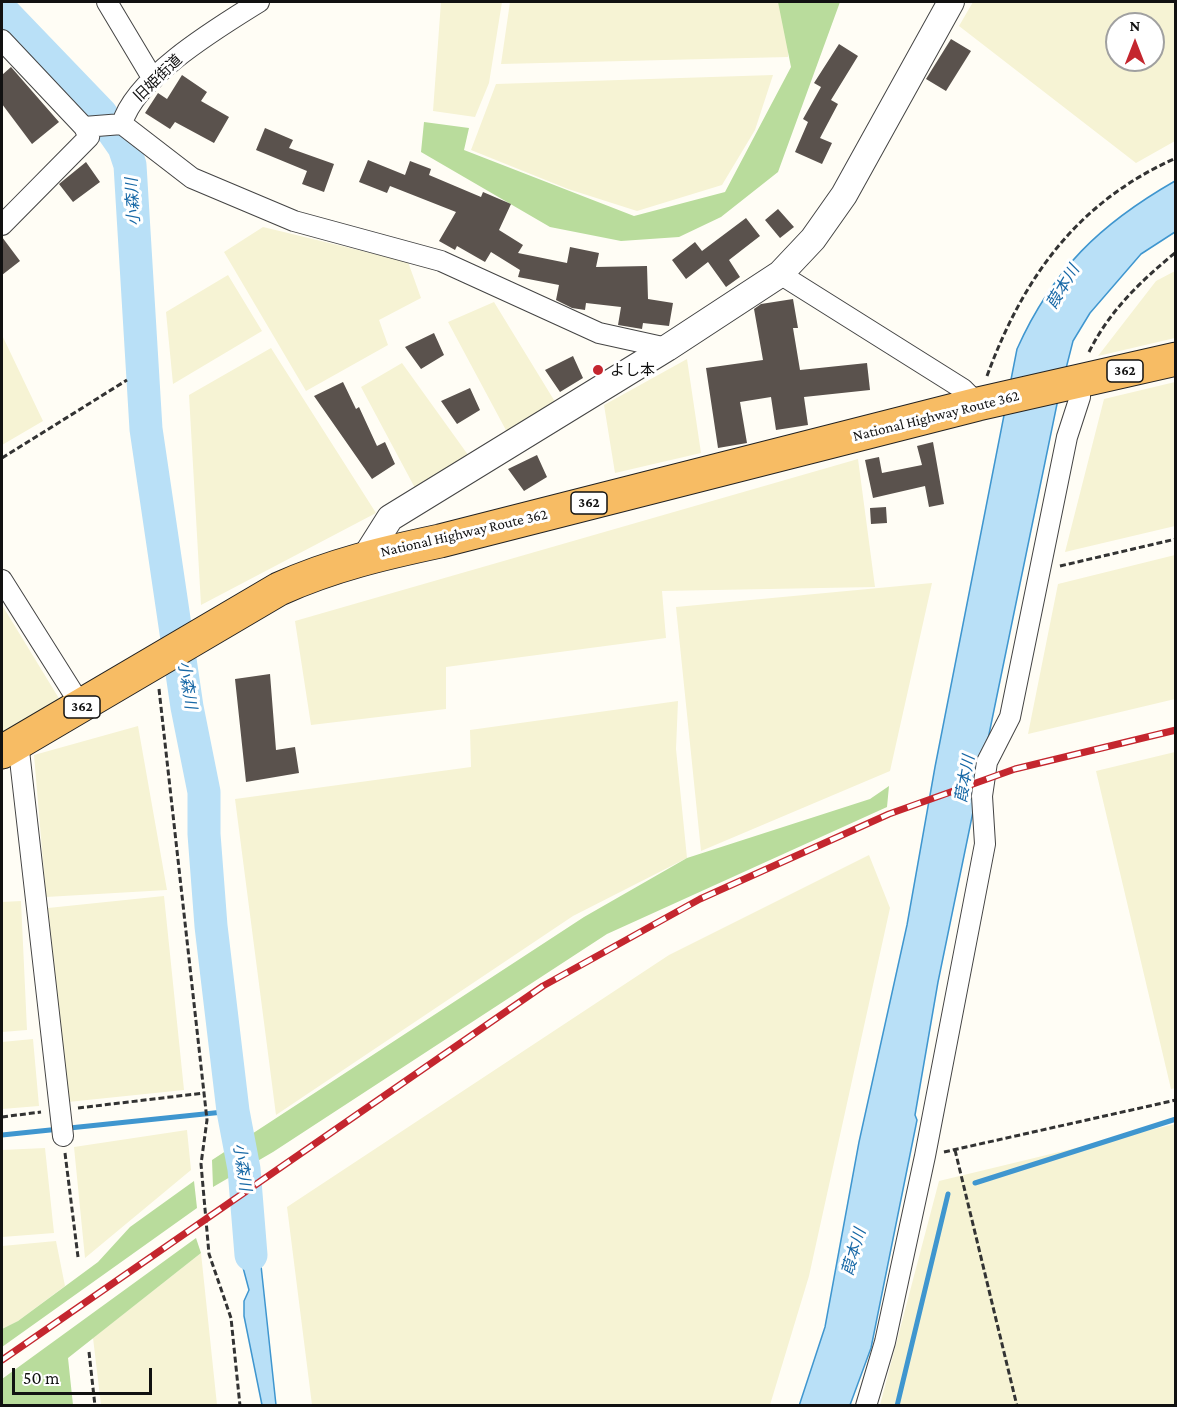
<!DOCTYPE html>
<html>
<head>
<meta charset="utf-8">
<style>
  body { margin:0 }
  #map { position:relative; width:1177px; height:1407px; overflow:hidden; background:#fffdf5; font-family:"Crimson Pro",serif }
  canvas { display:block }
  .frame { position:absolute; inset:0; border:3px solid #111; pointer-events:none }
  .north { position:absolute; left:1105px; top:12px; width:60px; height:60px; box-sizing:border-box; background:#fff; border:2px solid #a0a0a0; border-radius:50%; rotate:0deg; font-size:16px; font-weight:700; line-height:24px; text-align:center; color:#111 }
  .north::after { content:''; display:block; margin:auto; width:21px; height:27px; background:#c4262e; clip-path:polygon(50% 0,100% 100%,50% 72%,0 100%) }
  .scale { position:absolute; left:12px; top:1368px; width:140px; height:27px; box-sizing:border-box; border:3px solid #111; border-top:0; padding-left:8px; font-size:18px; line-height:21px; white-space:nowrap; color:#111; -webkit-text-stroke:4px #fff; paint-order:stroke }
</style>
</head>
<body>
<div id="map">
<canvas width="1177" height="1407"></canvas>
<div class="frame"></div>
<div class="north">N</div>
<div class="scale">50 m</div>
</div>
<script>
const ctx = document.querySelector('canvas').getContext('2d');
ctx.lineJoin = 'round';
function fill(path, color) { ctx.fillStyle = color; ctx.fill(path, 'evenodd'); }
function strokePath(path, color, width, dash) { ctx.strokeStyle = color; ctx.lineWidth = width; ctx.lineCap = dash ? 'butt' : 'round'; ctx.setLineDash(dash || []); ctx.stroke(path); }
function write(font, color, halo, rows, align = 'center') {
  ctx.font = font + ' "Crimson Pro","Noto Sans JP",serif'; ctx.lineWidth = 6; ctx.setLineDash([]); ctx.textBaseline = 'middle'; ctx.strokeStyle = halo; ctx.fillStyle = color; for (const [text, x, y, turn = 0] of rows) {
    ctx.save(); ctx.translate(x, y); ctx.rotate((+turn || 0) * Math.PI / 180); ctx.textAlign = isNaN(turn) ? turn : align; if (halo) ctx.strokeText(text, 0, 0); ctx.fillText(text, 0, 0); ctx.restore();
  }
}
const farmland = new Path2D(`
  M441 2H502L489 83 475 117 433 111Z
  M510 2H783L788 15V57L501 64Z
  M973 2H1175V141L1136 163 959 26ZM1117 24H1153V60H1117Z
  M773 75 755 130 722 185 637 211 568 189 471 150 496 84Z
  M263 227 408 262 421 298 379 320 388 345 306 391 224 252Z
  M1175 271V338L1098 356 1156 281Z
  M228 275 262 331 173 384 166 312Z
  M494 302 557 405 508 434 448 322Z
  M2 335 43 421 2 445Z
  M271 348 376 513 201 605 189 395Z
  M687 359 701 453 615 473 604 405Z
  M402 363 471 459 415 488 361 387Z
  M1175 382V526L1065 552 1104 399Z
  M858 459 875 587 662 591 666 638 446 667V709L311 725 295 621Z
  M1175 555V699L1028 734 1058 584Z
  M932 583 890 771 701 851 676 607Z
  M2 605 63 705 2 750Z
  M678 701 676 749 687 858 573 916 276 1115 235 799 471 767 470 730Z
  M138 726 167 890 46 897 34 755Z
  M1175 752 1176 1088 1171 1089 1096 771Z
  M869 855 890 908 809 1276 770 1405H312L287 1207 669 955Z
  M164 896 184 1090 68 1102 48 908Z
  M21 901 27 1030 2 1032V902Z
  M33 1039 39 1106 2 1109V1042Z
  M1175 1124V1405H880L939 1181Z
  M187 1130 191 1170 85 1258 74 1147Z
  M45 1148 54 1233 2 1237V1150Z
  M56 1241 65 1286 18 1321 2 1329V1246Z
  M201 1253 217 1405H101L93 1338Z`);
const forest = new Path2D(`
  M778 2H840L778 172 721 217 679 237 621 241 550 227 421 152 424 122 469 128 464 150 634 216 725 192 791 67Z
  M889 786 887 807 607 934 273 1152 213 1187 212 1160 584 917 687 858 870 799Z
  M194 1181 197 1208 2 1347V1329L18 1321 98 1262 130 1227Z
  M196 1238 201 1253 68 1358 73 1405H2V1379Z`);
const water = new Path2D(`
  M1175 181V232L1141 254 1090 313 1073 341 1057 404 938 982 915 1115 917 1120 871 1348 850 1405 799 1406 825 1327 859 1142 907 925 935 767 1017 349C1053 269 1100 224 1175 181Z
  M243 1207 256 1219 276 1405H262L244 1316V1301L249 1290 237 1245Z`);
const stream = new Path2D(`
  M2 1135 233 1111
  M975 1183 1176 1119
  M897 1406 948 1194`);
const river = new Path2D(`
  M2 11 101 114 124 147 130 165 146 429 187 707 204 792V834L211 926 233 1111 244 1169 251 1255`);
const building = new Path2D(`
  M951 39 971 51 946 91 926 79Z
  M839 44 858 56 831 100 838 104 820 138 832 143 822 164 795 152 808 122 803 119 821 87 814 83Z
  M11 67 59 122 32 144 2 104V75Z
  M182 75 207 92 201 101 229 117 214 143 175 122 170 129 145 113 158 93 167 99Z
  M265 128 293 140 289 148 334 164 324 192 302 184 307 171 256 150Z
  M368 160 405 175 410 161 431 169 429 175 481 197 483 192 511 204 499 230 523 245 518 253 567 263 570 247 599 253 596 267 647 266 648 299 673 303 669 326 643 323 642 329 618 325 621 307 586 303 585 310 572 308 556 300 559 285 518 277 520 270 491 252 485 262 457 246 455 250 439 241 456 212 390 186 387 193 359 182Z
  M86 162 100 182 73 202 59 184Z
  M778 209 794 227 780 238 765 220Z
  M746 218 760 236 729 260 740 277 726 287 708 262 686 279 672 260 695 242 702 251Z
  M2 237 20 261 2 275Z
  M793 299 798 328H793L800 370 867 363 870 390 804 397 808 425 776 430 771 397 740 402 747 443 718 448 706 368 763 360 754 309 761 304Z
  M434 333 444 355 421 369 405 347Z
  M573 356 583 378 560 392 545 370Z
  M343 382 356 409 359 407 377 446 385 442 395 464 372 479 314 396Z
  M470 388 480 410 457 424 441 401Z
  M933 442 944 504 929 507 925 486 873 498 865 460 879 457 882 473 922 465 917 446Z
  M537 455 547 477 524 491 508 469Z
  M886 507 887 523 871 524 870 508Z
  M270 674 276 750 295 747 299 773 246 782 235 679Z`);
const path = new Path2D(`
  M1089 352C1110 310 1140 282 1176 252
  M987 376C1023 278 1077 202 1176 158
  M2 458 127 380
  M1060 566 1176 539
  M159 689 207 1120 201 1164 209 1254 231 1318 240 1406
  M78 1108 204 1093
  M2 1117 41 1112
  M955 1150 1017 1406
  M944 1152 1176 1100
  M65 1153 78 1257
  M89 1352 95 1406`);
const minor = new Path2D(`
  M107 2 153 79
  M2 40 84 127 89 137 2 225
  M122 124 192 178 294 221 441 261 599 333 667 348
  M122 124C135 77 219 27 259 2
  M84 127 122 124
  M780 274 963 389 978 404
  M2 580 82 707
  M18 742 63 1136
  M866 1406 885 1342 925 1156 985 844 982 796 987 762 1010 717 1067 437 1080 397V382`);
const tertiary = new Path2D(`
  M366 556 390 518 667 348 780 274 813 239 844 195 951 2`);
const trunk = new Path2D(`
  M2 752 279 589C332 565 384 553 440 541L978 404 1176 359`);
const rail = new Path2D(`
  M2 1360 543 986 700 899 889 814 1015 769 1176 730`);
const markers = [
  [598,370,6,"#c4262e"]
];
const shields = [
  [1125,371,36],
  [589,503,36],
  [82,707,36]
];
const shieldNames = [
  ["362",1125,371],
  ["362",589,503],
  ["362",82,707]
];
const streetNames = [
  ["旧姫街道",158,78,-44],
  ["National Highway Route 362",936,416,-14],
  ["National Highway Route 362",464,533,-13]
];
const poiNames = [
  ["よし本",610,370]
];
const waterNames = [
  ["小森川",133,202,-93],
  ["葭本川",1063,287,-59],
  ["小森川",187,685,81],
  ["葭本川",965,779,-80],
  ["小森川",242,1167,82],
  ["葭本川",854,1252,-74]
];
fill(farmland, '#f6f3d4');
fill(forest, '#b9dc9c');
fill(water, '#b9e0f7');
strokePath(water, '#3f96cf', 1.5);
strokePath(stream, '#3f96cf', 5);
strokePath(river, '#b9e0f7', 33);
fill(building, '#5a524d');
strokePath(minor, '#444', 22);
strokePath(tertiary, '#444', 28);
strokePath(trunk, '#222', 35);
strokePath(path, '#333', 3, [6, 3]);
strokePath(minor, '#fff', 20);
strokePath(tertiary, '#fff', 26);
strokePath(trunk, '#f7bc64', 33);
strokePath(rail, '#c4262e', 7);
strokePath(rail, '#fff', 4.5, [14]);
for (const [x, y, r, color] of markers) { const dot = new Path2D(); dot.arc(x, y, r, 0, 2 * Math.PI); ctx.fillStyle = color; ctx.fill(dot); strokePath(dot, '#fff', 2); }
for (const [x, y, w] of shields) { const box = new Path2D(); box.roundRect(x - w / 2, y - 11, w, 22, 4.5); ctx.fillStyle = '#fff'; ctx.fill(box); strokePath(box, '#111', 1.5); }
write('bold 14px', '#111', null, shieldNames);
write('15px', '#111', '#fff', streetNames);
write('15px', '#111', '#fff', poiNames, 'left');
write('italic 16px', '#1768a6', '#fff', waterNames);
</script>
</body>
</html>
